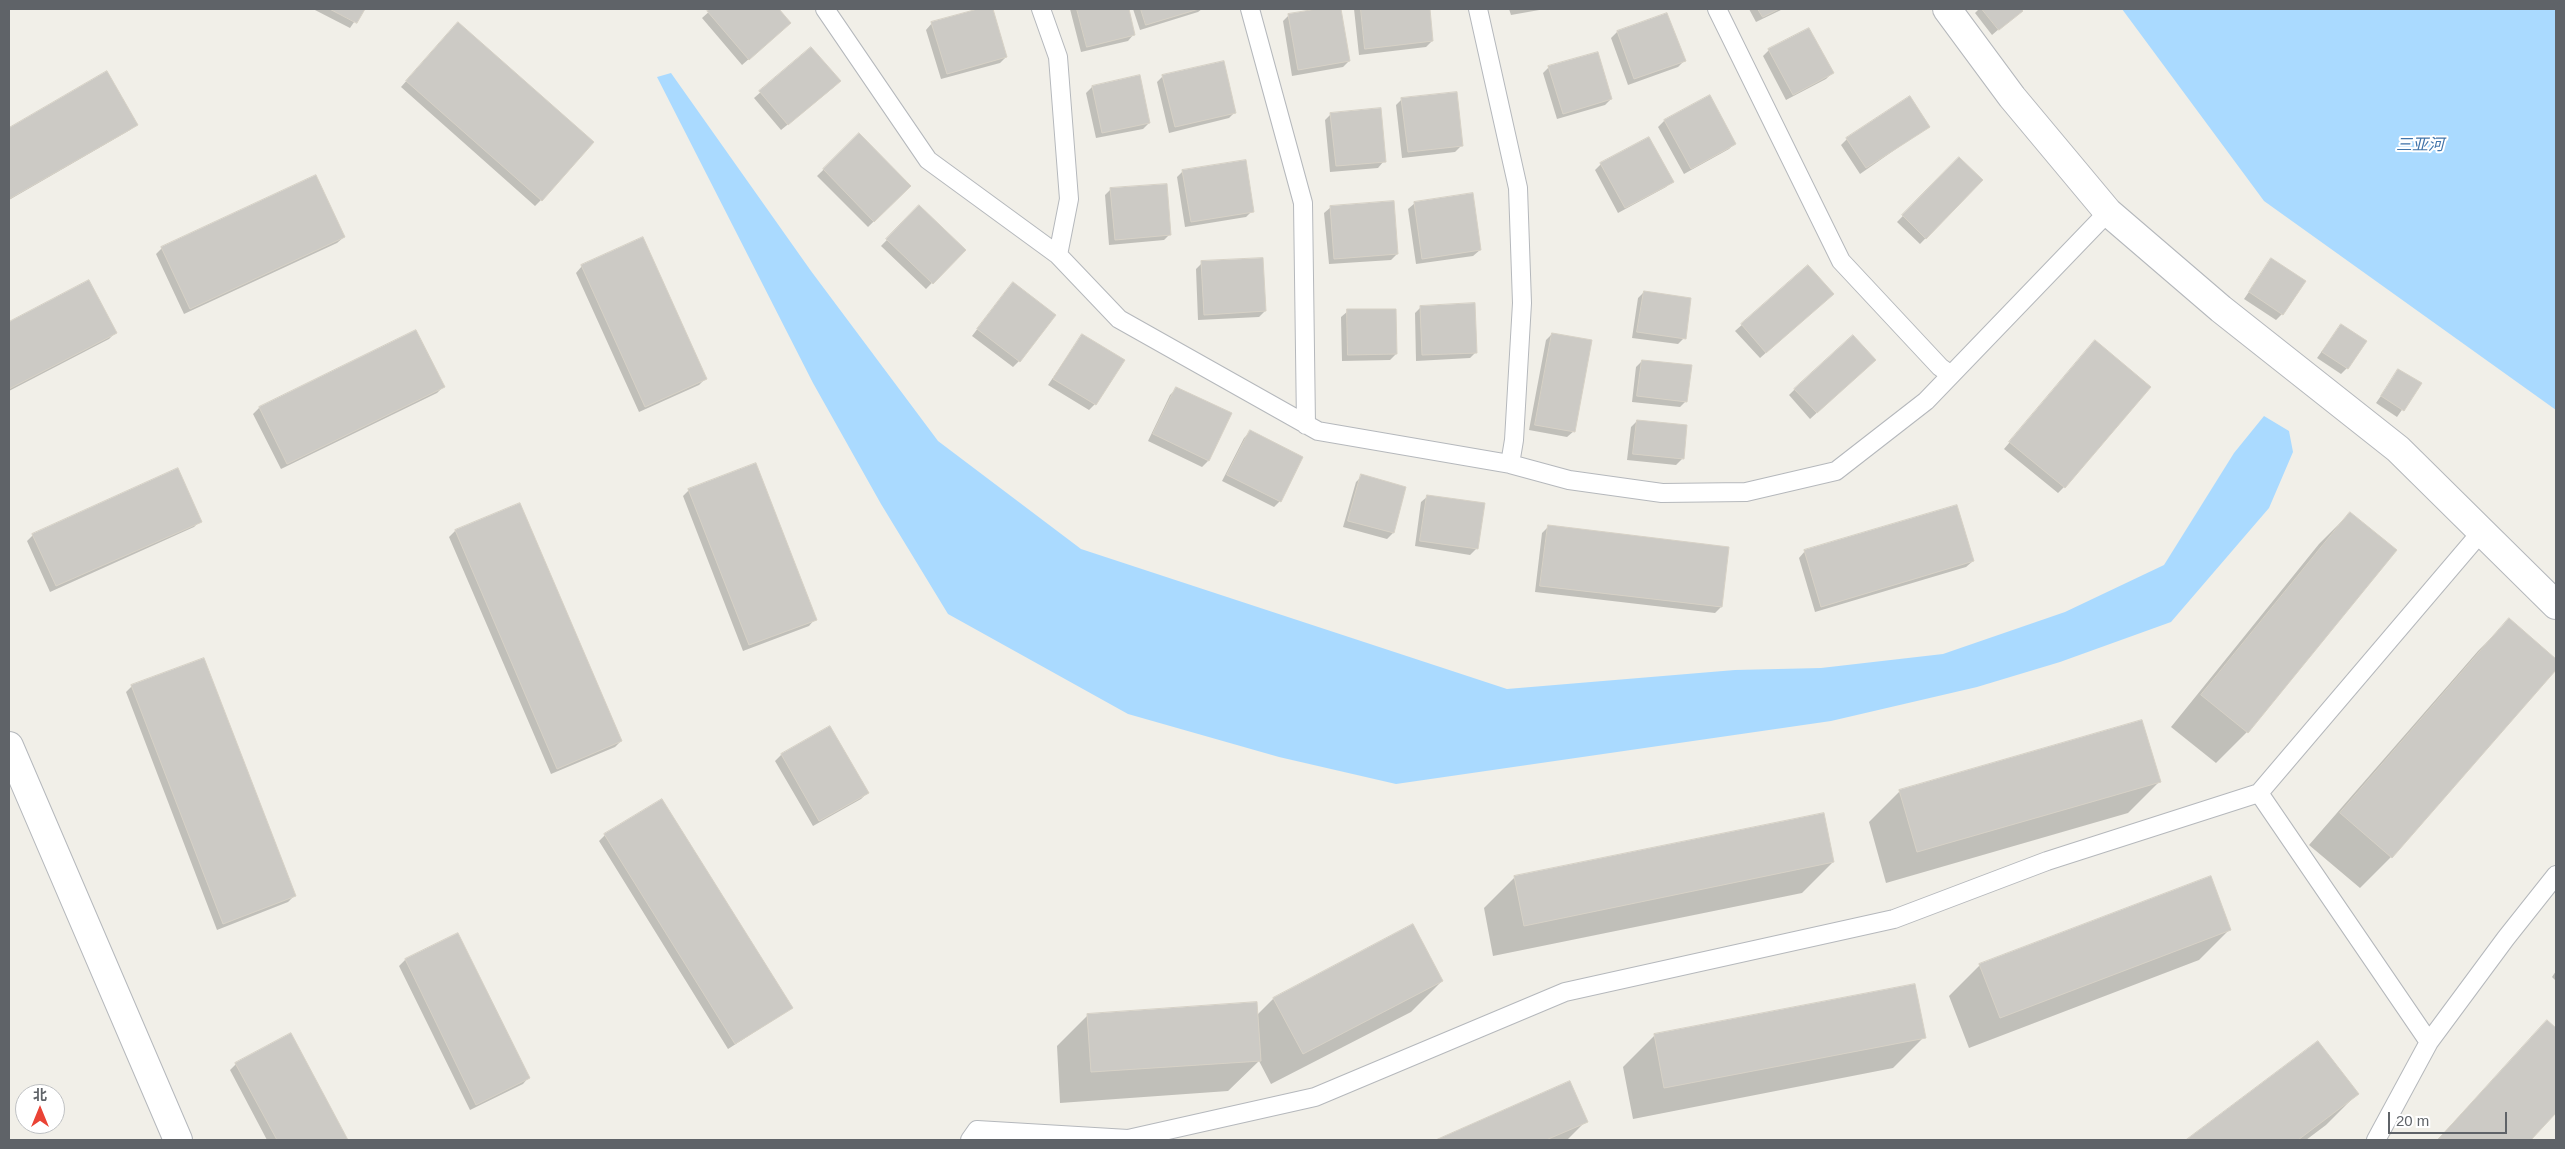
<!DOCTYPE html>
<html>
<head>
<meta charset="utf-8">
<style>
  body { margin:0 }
  #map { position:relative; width:2565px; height:1149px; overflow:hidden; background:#f1efe8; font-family:Helvetica,"Noto Sans SC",sans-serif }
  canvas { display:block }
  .frame { position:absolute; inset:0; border:10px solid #5f6368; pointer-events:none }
  .north { position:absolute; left:15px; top:1084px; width:50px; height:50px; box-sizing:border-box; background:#fff; border:1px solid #bfc1c3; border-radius:50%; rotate:0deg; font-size:14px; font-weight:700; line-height:20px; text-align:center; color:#5f6368 }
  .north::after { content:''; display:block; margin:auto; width:18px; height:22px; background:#ea4335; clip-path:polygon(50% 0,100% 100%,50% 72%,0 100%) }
  .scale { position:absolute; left:2388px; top:1112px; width:119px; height:22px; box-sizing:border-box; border:2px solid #5f6368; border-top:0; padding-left:6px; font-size:15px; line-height:18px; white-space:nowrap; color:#5f6368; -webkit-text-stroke:4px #fff; paint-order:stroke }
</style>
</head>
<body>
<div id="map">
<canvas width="2565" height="1149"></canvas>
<div class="frame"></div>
<div class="north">北</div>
<div class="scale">20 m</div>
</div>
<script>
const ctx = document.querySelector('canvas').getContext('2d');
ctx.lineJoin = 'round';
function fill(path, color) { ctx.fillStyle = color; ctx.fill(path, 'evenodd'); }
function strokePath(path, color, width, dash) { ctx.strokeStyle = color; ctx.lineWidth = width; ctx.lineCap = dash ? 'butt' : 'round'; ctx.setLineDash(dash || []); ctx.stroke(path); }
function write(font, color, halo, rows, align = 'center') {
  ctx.font = font + ' Helvetica,"Noto Sans SC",sans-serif'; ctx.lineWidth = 4; ctx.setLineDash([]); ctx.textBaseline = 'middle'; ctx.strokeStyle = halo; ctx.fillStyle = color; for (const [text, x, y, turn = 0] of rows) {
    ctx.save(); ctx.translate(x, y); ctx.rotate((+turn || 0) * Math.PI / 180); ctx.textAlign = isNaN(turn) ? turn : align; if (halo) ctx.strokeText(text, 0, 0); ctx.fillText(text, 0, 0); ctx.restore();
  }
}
const water = new Path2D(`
  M2122 9H2556V410L2264 201Z
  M671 73 811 271 938 441 1081 549 1507 689 1735 670 1821 668 1943 654 2065 612 2164 565 2234 453 2264 416 2289 431 2293 452 2269 508 2171 622 2060 662 1977 687 1831 721 1396 784 1279 757 1128 714 948 614 881 504 813 383 657 77Z`);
const shadow = new Path2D(`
  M313 9H363L350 28Z
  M712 9H777L790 23 742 65 702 18Z
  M983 9H992L1006 57 1000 63 941 79 926 30 932 23Z
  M1070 9H1128L1134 34 1128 41 1081 52Z
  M1133 9H1202L1198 12 1140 30Z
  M1324 9H1340L1349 61 1343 67 1292 76 1283 21 1289 15Z
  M1354 9H1428L1432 41 1426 47 1359 55Z
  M1509 9H1545L1511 15Z
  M1749 9H1783L1756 22Z
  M1979 9H2020L2021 10 1992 35 1975 13Z
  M452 29 541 200 535 206 401 87Z
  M1617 32 1684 61 1678 67 1628 85 1611 38Z
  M811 48 834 87 781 130 754 98Z
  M1769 50 1832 73 1826 79 1786 100 1763 56Z
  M1549 67 1611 99 1605 105 1557 119 1543 73Z
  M107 73 136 124 130 130 9 200V130Z
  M1163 76 1235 112 1229 118 1169 133 1157 82Z
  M1092 87 1149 123 1143 129 1096 138 1086 93Z
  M1709 97 1735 143 1729 149 1684 174 1658 127 1664 121Z
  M1402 99 1461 146 1455 152 1402 158 1396 105Z
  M1331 114 1384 161 1378 168 1330 172 1325 120Z
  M1929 126 1860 174 1841 145 1847 139Z
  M859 135 910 186 868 227 817 176Z
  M1959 158 1982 180 1920 244 1897 222Z
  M1601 164 1672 181 1666 187 1618 213 1595 170Z
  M1183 171 1252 211 1246 217 1185 227 1177 177Z
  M1111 189 1170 234 1164 240 1109 245 1105 195Z
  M1415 203 1480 250 1473 256 1416 264 1408 209Z
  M919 207 964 250 926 289 881 246Z
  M1331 207 1397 254 1391 260 1329 264 1324 213Z
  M344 237 337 243 184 314 156 254 162 248Z
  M2271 260 2282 314 2276 320 2244 299Z
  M1202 263 1265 311 1259 317 1198 320 1196 269Z
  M582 266 705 379 699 385 639 412 576 273Z
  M1807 267 1826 300 1760 358 1735 331Z
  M89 282 115 333 109 339 9 391V323Z
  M1007 290 1019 361 1013 367 972 336Z
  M1644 292 1684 338 1678 344 1632 338 1638 298Z
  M1421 307 1476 352 1470 358 1416 361 1415 313Z
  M1348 311 1396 354 1390 360 1342 361 1341 317Z
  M2341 325 2347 368 2341 374 2317 358Z
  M416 332 443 387 437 393 281 469 253 414 259 408Z
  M1552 334 1574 431 1567 437 1529 430 1546 340Z
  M1082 335 1095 404 1089 410 1048 385Z
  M2089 348 2064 487 2058 493 2004 449Z
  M1642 361 1686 401 1680 407 1632 402 1636 367Z
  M1868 366 1810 419 1789 395 1795 389Z
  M2399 370 2420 384 2397 417 2376 403Z
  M1176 389 1208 461 1202 467 1148 441 1170 395Z
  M1637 421 1682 459 1676 465 1627 460 1631 427Z
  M1250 432 1280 501 1274 507 1222 481 1244 438Z
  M1362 476 1393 533 1387 539 1343 527 1356 482Z
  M689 490 815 619 809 626 743 651 683 496Z
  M1428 496 1477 548 1470 555 1415 546 1421 502Z
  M520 504 621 741 615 747 551 774 449 537 455 531Z
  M2350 513 2395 550 2247 732 2216 763 2171 727 2319 544Z
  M200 521 194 527 50 592 27 541 33 535Z
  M1548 527 1721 607 1715 613 1535 592 1542 533Z
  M1805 551 1973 561 1966 567 1815 612 1799 558Z
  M2509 620 2556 661V668L2391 857 2360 888 2309 845 2478 651Z
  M132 686 294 896 288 902 217 930 126 692Z
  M830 728 867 793 861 799 813 826 775 761 781 755Z
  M2159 782 2128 813 1886 883 1869 822 1900 791Z
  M605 835 792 1008 728 1049 599 841Z
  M1833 862 1802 893 1493 956 1484 908 1515 877Z
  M1413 925 1442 981 1411 1012 1271 1084 1259 1061 1228 1091 1060 1103 1057 1046 1088 1015 1256 1016 1273 999Z
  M2230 929 2199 960 1969 1048 1949 996 1980 965Z
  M458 935 529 1077 523 1084 470 1110 399 966 405 960Z
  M2556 971V981L2552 977Z
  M1914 985 1924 1037 1893 1068 1633 1119 1623 1067 1654 1036Z
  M2547 1022 2556 1030V1111L2530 1140H2437Z
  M290 1035 347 1140H267L230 1070 236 1064Z
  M2318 1043 2357 1094 2326 1125 2306 1140H2188Z
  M1569 1083 1586 1121 1567 1140H1439Z`);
const building = new Path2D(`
  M330 9H365L357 23Z
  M710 9H779L791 23 749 60 707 11Z
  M978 9H993L1007 57 947 74 931 22Z
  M1077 9H1129L1135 35 1087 47Z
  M1141 9H1199L1146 25Z
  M1317 9H1341L1350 61 1298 70 1288 14Z
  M1361 9H1430L1433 41 1365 49Z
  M1758 9H1779L1763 17Z
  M1982 9H2021L2023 11 1999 30Z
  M1667 13 1686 61 1634 79 1617 31Z
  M458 22 594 142 542 201 406 81Z
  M1809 28 1834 73 1793 95 1768 49Z
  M811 47 841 81 788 125 759 91Z
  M1598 52 1612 99 1563 114 1548 66Z
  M1224 61 1236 113 1175 127 1162 75Z
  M107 71 138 125 9 199V128Z
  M1140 75 1150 123 1102 133 1092 86Z
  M1457 92 1463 146 1408 152 1401 98Z
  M1710 95 1736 144 1691 169 1664 120Z
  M1910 96 1930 127 1866 168 1846 138Z
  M1381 108 1386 162 1336 166 1330 113Z
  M859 133 911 186 874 222 823 169Z
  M1649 137 1674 182 1625 208 1600 163Z
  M1959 157 1983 180 1926 239 1902 215Z
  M1246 160 1254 212 1191 222 1182 170Z
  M316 175 345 237 190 309 161 247Z
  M1167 184 1171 235 1115 240 1110 188Z
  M1473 193 1481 250 1422 259 1414 202Z
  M1394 201 1398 254 1334 259 1330 206Z
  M919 205 966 250 933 284 886 239Z
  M643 237 707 379 645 407 581 265Z
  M1263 258 1266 311 1204 315 1201 261Z
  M2271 258 2306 281 2283 315 2249 292Z
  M1808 265 1834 294 1766 353 1741 324Z
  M89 280 117 333 9 389V322Z
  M1013 282 1056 315 1020 362 977 329Z
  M1644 291 1691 298 1686 339 1637 332Z
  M1475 303 1477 353 1422 355 1420 306Z
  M1347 309H1396L1397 354 1348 355Z
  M2341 324 2367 341 2348 369 2322 352Z
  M416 330 445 387 287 464 259 407Z
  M1552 333 1592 340 1575 432 1535 425Z
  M1082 334 1125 360 1096 405 1053 379Z
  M1853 335 1876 360 1817 413 1794 389Z
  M2095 340 2151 387 2065 488 2009 442Z
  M1642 360 1692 365 1687 402 1637 396Z
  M2398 369 2422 383 2404 411 2381 396Z
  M1176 387 1232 413 1209 461 1153 434Z
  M1637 420 1687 425 1684 459 1633 454Z
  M1250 430 1303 457 1281 502 1227 475Z
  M756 463 817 620 749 645 688 489Z
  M178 468 202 522 56 586 32 534Z
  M1361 474 1406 487 1394 533 1348 521Z
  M1427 495 1485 503 1478 549 1420 541Z
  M520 503 622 741 557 769 455 530Z
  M1957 505 1974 561 1821 607 1804 550Z
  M2350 512 2397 550 2248 733 2201 695Z
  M1548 525 1729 547 1722 607 1540 586Z
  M2509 618 2556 659V670L2392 858 2340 813Z
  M204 658 296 896 223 924 131 685Z
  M2142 720 2161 782 1917 852 1899 790Z
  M830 726 869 793 819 821 781 754Z
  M662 799 793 1008 735 1044 604 834Z
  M1824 813 1834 862 1524 926 1514 876Z
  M2211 876 2231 930 2000 1018 1979 964Z
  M1413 924 1443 981 1303 1054 1273 998Z
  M458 933 530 1078 476 1105 405 959Z
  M1915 984 1926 1038 1664 1088 1654 1034Z
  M1257 1002 1261 1061 1091 1072 1087 1014Z
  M2547 1020 2556 1028V1113L2531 1140H2438Z
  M291 1033 348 1140H277L235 1063Z
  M2318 1041 2359 1094 2298 1140H2186Z
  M1570 1081 1588 1122 1546 1140H1436Z`);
const service = new Path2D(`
  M825 9 928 160 1058 255 1119 319 1318 431 1510 464
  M1041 9 1058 57 1069 199 1058 255
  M1250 9 1303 203 1306 425
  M1478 9 1518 188 1522 303 1514 440 1510 464 1569 480 1662 493 1746 492 1836 471 1926 401 2108 212
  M1717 9 1841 261 1940 367 1951 375
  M2429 1042 2259 793 2482 531
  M970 1140 977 1130 1128 1139 1315 1097 1565 992 1894 919 2047 861 2259 793
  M2376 1140 2429 1042 2506 938 2556 875`);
const minor = new Path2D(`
  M1947 9 2012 97 2108 212 2221 309 2398 449 2556 605
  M9 746 178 1140`);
const waterNames = [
  ["三亚河",2420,146]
];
fill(water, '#aadaff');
fill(shadow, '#0003');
fill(building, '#cccac5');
strokePath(building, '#d6d1c6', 1);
strokePath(service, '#b5b8bc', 20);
strokePath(minor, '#b5b8bc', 30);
strokePath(service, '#fff', 18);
strokePath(minor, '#fff', 28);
write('italic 16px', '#4174aa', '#fff', waterNames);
</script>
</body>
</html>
